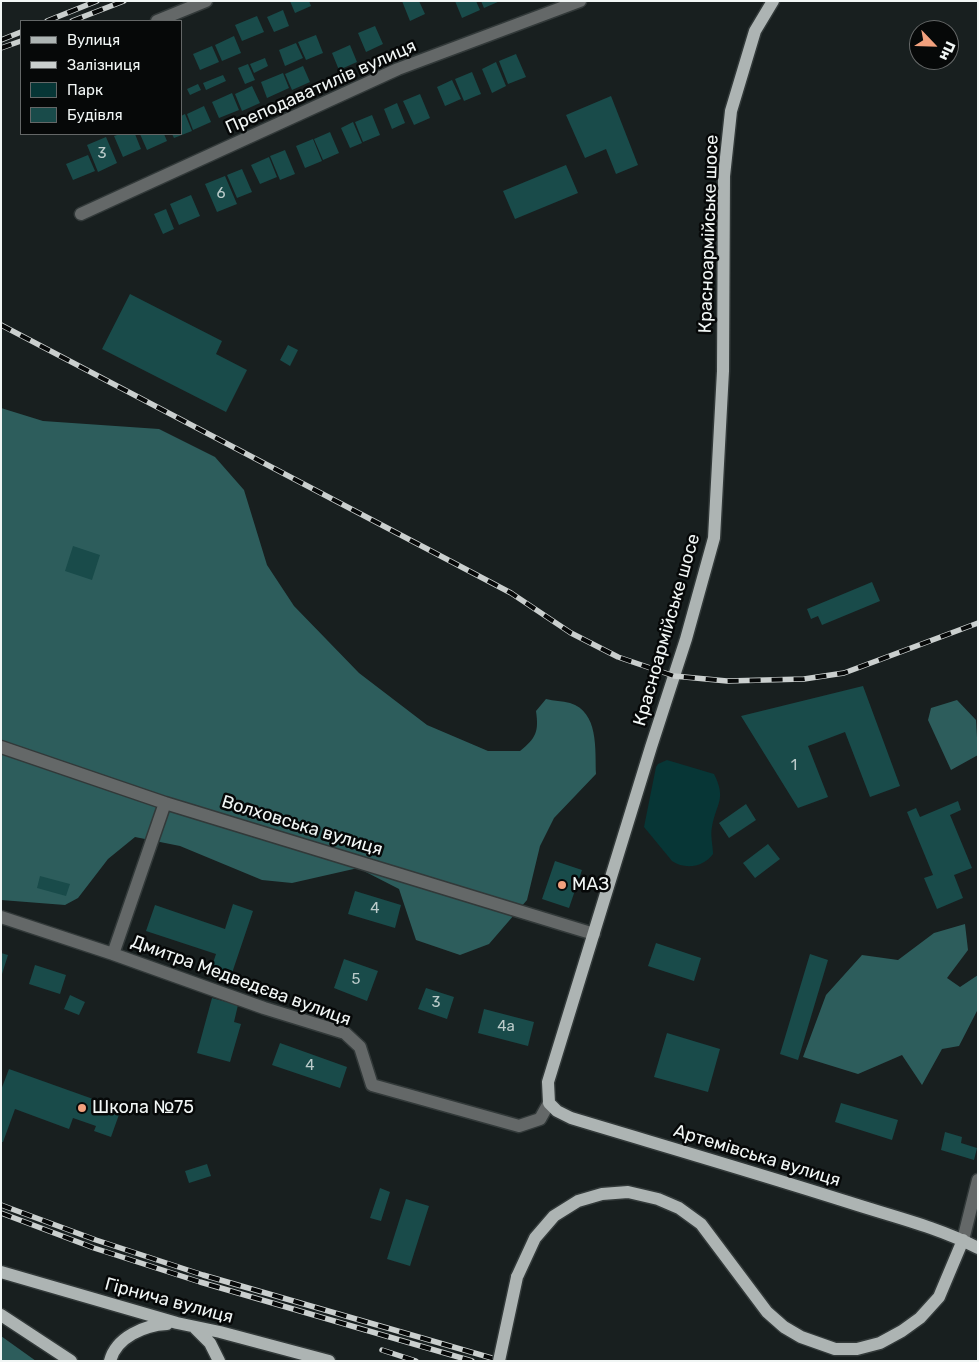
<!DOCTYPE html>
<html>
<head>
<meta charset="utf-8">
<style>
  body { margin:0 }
  #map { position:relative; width:979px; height:1362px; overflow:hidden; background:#181f1f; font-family:Rubik,sans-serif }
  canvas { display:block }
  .frame { position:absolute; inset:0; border:2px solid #f1f6f5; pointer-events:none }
  .legend { position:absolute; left:20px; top:20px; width:162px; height:115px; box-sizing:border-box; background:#060808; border:1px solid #646767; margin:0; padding:6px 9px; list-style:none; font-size:15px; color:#f1f6f5 }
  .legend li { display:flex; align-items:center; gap:10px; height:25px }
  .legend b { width:25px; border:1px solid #646767 }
  .north { position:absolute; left:909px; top:20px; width:50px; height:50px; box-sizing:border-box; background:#060808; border:1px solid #646767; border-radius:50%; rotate:114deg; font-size:14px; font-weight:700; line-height:20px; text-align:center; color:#f1f6f5 }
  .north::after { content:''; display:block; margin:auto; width:18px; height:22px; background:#f2a17e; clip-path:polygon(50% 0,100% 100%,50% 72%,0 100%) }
</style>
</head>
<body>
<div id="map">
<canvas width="979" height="1362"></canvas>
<div class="frame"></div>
<ul class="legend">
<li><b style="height:6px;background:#adb4b3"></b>Вулиця</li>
<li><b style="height:6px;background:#cacfce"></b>Залізниця</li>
<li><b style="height:14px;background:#073636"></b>Парк</li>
<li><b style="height:14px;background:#194b4a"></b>Будівля</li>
</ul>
<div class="north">Пн</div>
</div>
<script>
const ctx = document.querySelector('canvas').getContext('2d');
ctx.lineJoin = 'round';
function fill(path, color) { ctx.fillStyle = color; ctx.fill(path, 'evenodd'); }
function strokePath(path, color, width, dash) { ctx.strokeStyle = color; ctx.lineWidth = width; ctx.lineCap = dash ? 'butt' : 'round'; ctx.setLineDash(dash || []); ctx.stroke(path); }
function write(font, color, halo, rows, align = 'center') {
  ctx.font = font + ' Rubik,sans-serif'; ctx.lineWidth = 5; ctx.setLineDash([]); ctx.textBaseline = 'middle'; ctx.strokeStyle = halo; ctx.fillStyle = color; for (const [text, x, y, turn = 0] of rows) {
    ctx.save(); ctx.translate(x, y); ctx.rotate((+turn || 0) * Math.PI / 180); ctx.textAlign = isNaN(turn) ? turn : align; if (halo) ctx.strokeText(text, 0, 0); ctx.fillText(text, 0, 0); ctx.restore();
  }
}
const green = new Path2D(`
  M667 760 714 774C727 800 716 803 712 827 710 835 713 846 713 854 704 867 685 870 672 861L644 827 656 767 658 764Z`);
const forest = new Path2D(`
  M1 408 43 421 159 429 215 457 244 490 267 565 294 606 359 673 427 725 488 751H520C536 738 539 732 536 711L546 699C554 701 562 701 570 703 599 712 595 749 596 774L554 818 540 846 527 900 489 944 460 955 416 940 399 889 358 868 292 883 262 880 180 846 135 837 108 859 78 898 65 905 1 900Z
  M957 700 976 720 978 755 951 770 928 720 931 708Z
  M965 924 968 950 947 978 960 987 978 975V1009L959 1046 942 1049 922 1085 902 1055 858 1074 803 1057 826 995 862 955 898 960 934 933Z
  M1 1336 36 1361H1Z`);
const building = new Path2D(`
  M290 1H309L311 6 295 13Z
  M402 1H419L425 14 410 21Z
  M455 1H476L480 10 462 18Z
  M481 1H500L484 8Z
  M283 10 289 26 274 32 267 17Z
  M257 16 264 32 242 41 235 25Z
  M375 26 383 44 366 52 358 33Z
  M316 35 323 53 306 60 298 42Z
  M234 36 241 53 222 61 215 45Z
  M296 43 303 58 285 66 279 50Z
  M350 45 357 62 339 70 332 53Z
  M212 46 219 62 200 70 193 54Z
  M516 54 526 77 508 84 499 61Z
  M265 58 268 66 254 73 250 64Z
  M496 62 506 86 492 93 482 69Z
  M248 64 255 80 245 84 238 68Z
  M303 66 310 82 292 90 285 74Z
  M472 72 481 94 464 101 455 79Z
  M283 73 289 88 267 98 261 82Z
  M223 75 226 81 206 90 203 83Z
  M452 80 461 99 445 106 437 87Z
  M198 84 201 90 190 95 187 89Z
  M252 86 260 103 242 111 235 94Z
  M232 93 239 110 219 118 212 102Z
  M420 94 430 118 414 125 403 101Z
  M611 96 638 165 616 174 606 149 585 158 566 115Z
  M397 103 405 123 392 129 384 109Z
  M204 106 211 122 193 130 187 114Z
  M185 114 192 131 174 138 172 134H181V116Z
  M372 115 380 135 363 142 355 122Z
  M353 122 362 143 350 148 341 128Z
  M330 132 339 153 323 160 314 139Z
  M120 134H135L141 149 123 157 114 136Z
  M140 134H164L167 141 147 150Z
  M106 137 117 163 98 172 87 145Z
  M313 139 322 161 305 168 296 146Z
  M285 150 295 174 280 180 270 156Z
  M88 155 95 171 73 180 66 164Z
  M269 157 277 177 260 184 251 165Z
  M566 165 578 193 515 219 503 191Z
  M242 169 252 192 237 198 227 175Z
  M225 176 237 204 217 212 205 184Z
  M191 195 200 216 179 225 170 204Z
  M166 209 174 229 163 234 154 214Z
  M130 294 222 341 216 354 247 370 226 412 102 349Z
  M288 345 298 350 290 366 280 360Z
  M73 546 100 555 92 580 65 571Z
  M872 582 880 601 822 625 818 616 811 619 807 609Z
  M863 686 900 786 870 797 845 732 808 746 828 797 798 808 741 716Z
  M958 801 961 810 950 815 972 868 954 875 963 898 937 909 924 878 933 875 907 812 916 808 920 817Z
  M746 804 756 820 729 838 719 823Z
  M768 844 780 859 755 878 743 863Z
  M555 861 582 870 569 908 542 899Z
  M40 876 70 884 66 896 37 888Z
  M355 891 401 905 395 928 348 914Z
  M233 904 253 911 231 976 211 969 216 954 146 931 155 905 225 929Z
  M656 943 701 958 694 981 648 966Z
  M1 953 8 955 2 974H1Z
  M810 954 828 960 798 1060 780 1054Z
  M344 959 378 971 367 1001 334 988Z
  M35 965 66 975 60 994 29 984Z
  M426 988 454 997 447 1019 418 1009Z
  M70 995 85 1002 79 1015 64 1009Z
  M212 998 238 1005 234 1022 241 1024 230 1062 197 1053Z
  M484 1009 534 1022 528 1046 478 1033Z
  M667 1033 720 1049 708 1092 654 1077Z
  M280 1043 347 1067 340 1088 272 1065Z
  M9 1069 121 1109 111 1137 94 1131 96 1126 73 1118 69 1129 15 1109 3 1142H1V1090Z
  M841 1103 898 1120 892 1140 835 1122Z
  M945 1132 962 1137 961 1143 977 1148 974 1160 941 1150Z
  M207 1164 211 1176 189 1183 185 1171Z
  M380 1188 390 1192 381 1221 370 1218Z
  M406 1199 429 1206 410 1266 387 1259Z`);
const minor = new Path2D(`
  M157 21 206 1
  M81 214 398 69 580 1
  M1 747 165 803 594 934
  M1 917 113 954 264 1008 345 1033 360 1047 372 1085 519 1126 540 1119 549 1103
  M113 954 165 803
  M963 1240 978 1180`);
const major = new Path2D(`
  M773 1 755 31 731 111 724 176 723 371 714 538 686 639 651 747 548 1082 549 1103 557 1111 571 1118C664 1146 757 1173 848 1202 891 1216 938 1227 978 1248
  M1 1272 177 1323 220 1332 329 1361
  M517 1277 535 1238 554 1216 578 1201 602 1194 628 1192 658 1199 679 1208 701 1224 767 1312 784 1327 801 1337 835 1349H857L880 1343 902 1331 920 1318 939 1297 963 1240
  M1 1315 71 1361
  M194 1327 210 1343 219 1361
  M110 1361C116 1337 145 1325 167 1324`);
const rail = new Path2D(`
  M47 21 97 1
  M72 21 124 1
  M1 40 21 32
  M1 48 21 41
  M1 325 511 593 571 633 618 657 674 676 727 681 804 679 844 673 978 623
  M1 1205 96 1240 203 1275 502 1361
  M1 1213 94 1248 200 1282 472 1361
  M382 1350 416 1361`);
const majorBridge = new Path2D(`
  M499 1361 517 1277`);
const markers = [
  [562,885,5,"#f2a17e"],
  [82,1108,5,"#f2a17e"]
];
const numberNames = [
  ["3",102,154],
  ["6",221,194],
  ["1",794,766],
  ["4",375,909],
  ["5",356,980],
  ["3",436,1003],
  ["4а",506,1027],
  ["4",310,1066]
];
const streetNames = [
  ["Преподаватилів вулиця",321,87,-24],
  ["Красноармійське шосе",709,234,-88],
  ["Красноармійське шосе",667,630,-74],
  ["Волховська вулиця",302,826,17],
  ["Дмитра Медведєва вулиця",241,981,20],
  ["Артемівська вулиця",757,1156,17],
  ["Гірнича вулиця",169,1301,15]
];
const poiNames = [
  ["МАЗ",572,885],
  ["Школа №75",92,1108]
];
fill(green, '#073636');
fill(forest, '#2d5d5c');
fill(building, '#194b4a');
strokePath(minor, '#323939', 15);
strokePath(major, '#323939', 15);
strokePath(minor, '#646868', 12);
strokePath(major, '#adb4b3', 12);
strokePath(rail, '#cacfce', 5.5);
strokePath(rail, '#060808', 4, [11]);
strokePath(majorBridge, '#323939', 15, []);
strokePath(majorBridge, '#adb4b3', 12);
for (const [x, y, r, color] of markers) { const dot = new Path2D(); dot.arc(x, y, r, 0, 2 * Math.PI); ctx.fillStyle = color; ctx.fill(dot); strokePath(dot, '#060808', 2); }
write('15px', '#bbcbca', null, numberNames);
write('18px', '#f1f6f5', '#060808', streetNames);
write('18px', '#f1f6f5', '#060808', poiNames, 'left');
</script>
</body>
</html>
